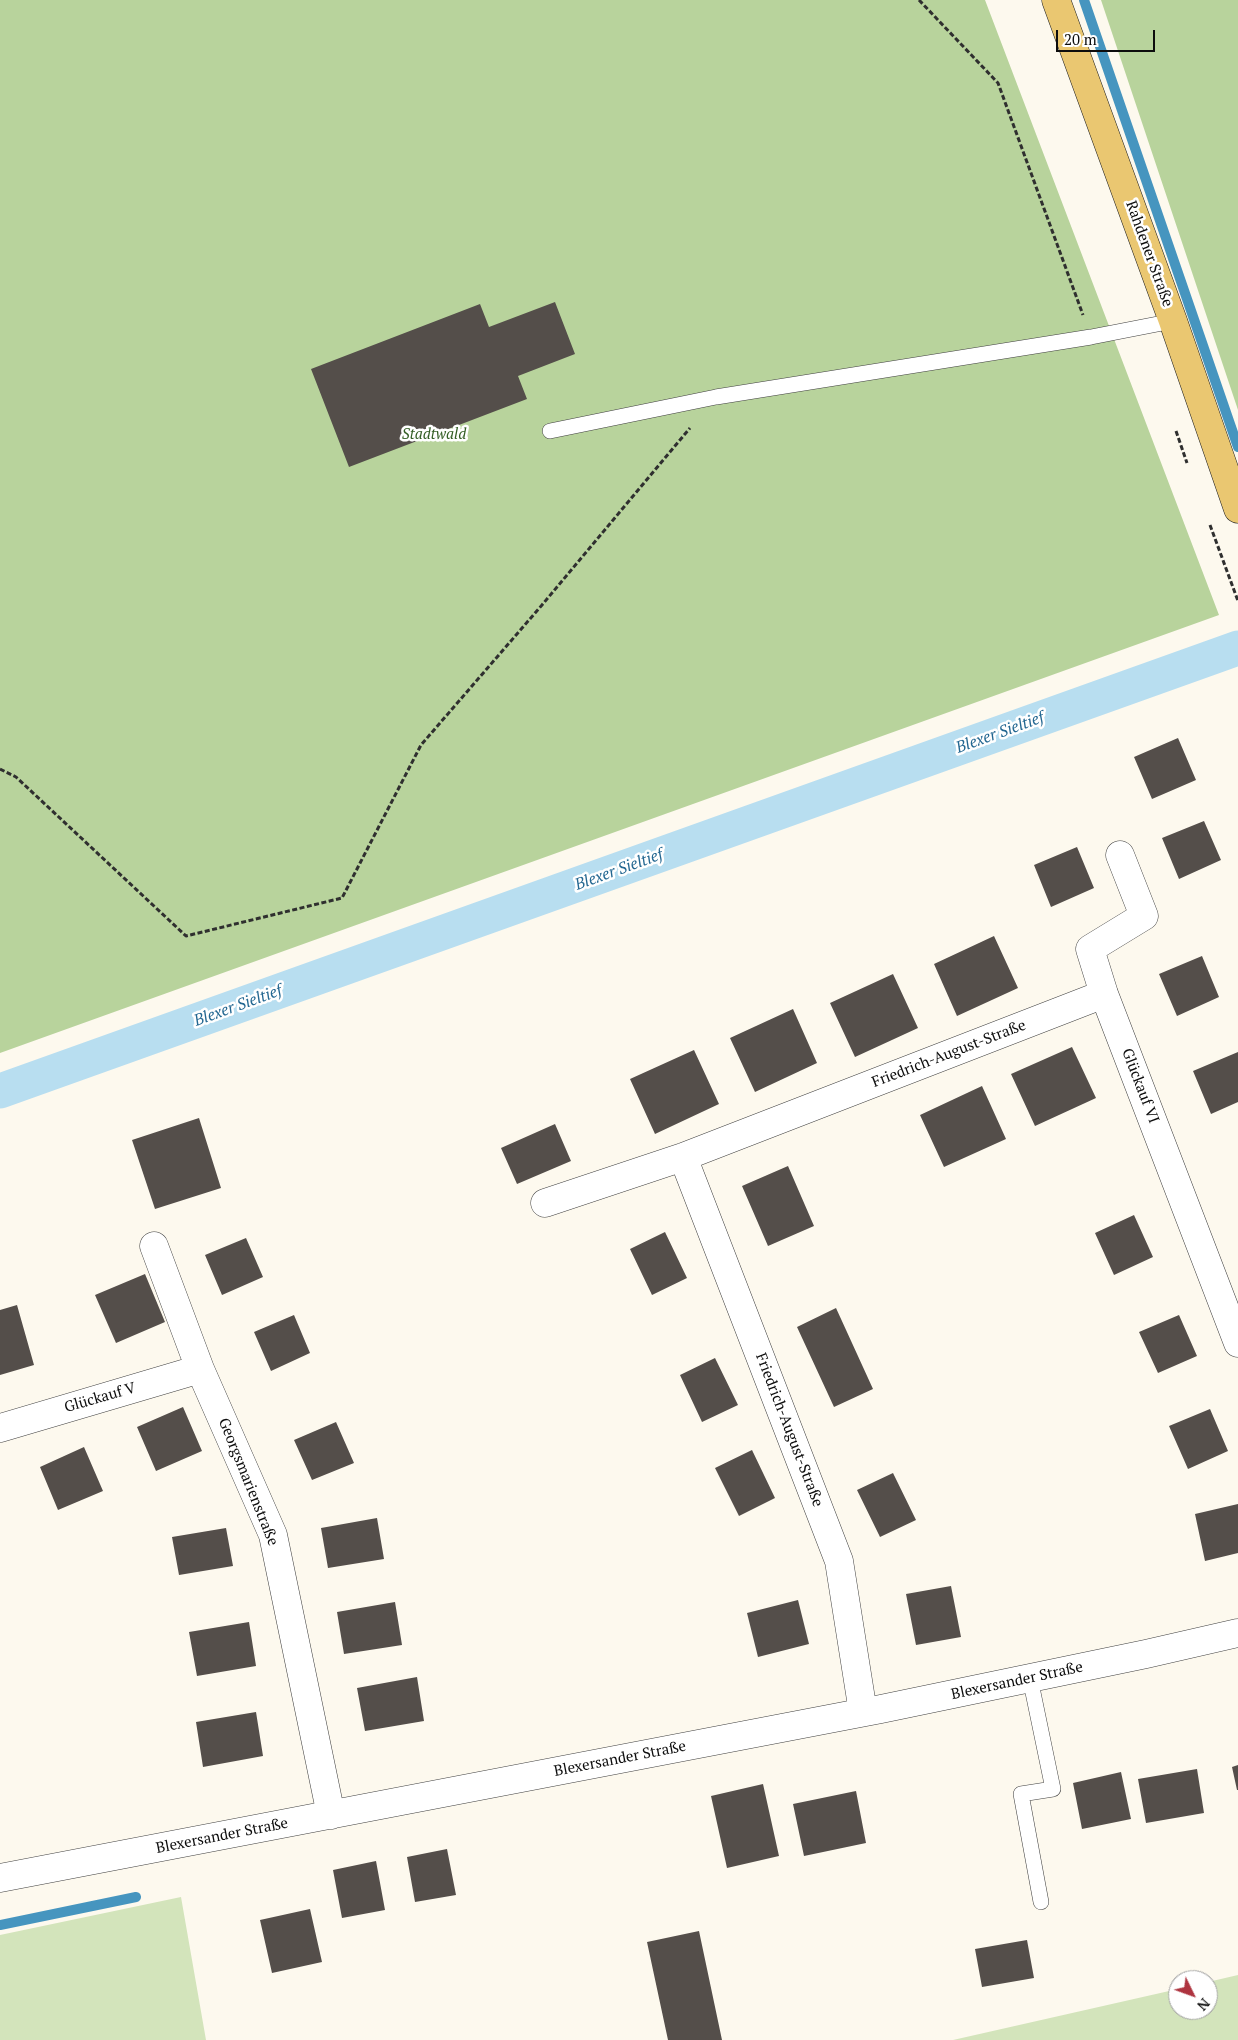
<!DOCTYPE html>
<html>
<head>
<meta charset="utf-8">
<style>
  body { margin:0 }
  #map { position:relative; width:1238px; height:2040px; overflow:hidden; background:#fdf9ee; font-family:"PT Serif",serif }
  canvas { display:block }
  .north { position:absolute; left:1168px; top:1970px; width:50px; height:50px; box-sizing:border-box; background:#fff; border:1px solid #9e9e9e; border-radius:50%; rotate:132deg; font-size:14px; font-weight:700; line-height:20px; text-align:center; color:#0d0d0d }
  .north::after { content:''; display:block; margin:auto; width:18px; height:22px; background:#ae333f; clip-path:polygon(50% 0,100% 100%,50% 72%,0 100%) }
  .scale { position:absolute; left:1056px; top:30px; width:99px; height:22px; box-sizing:border-box; border:2px solid #0d0d0d; border-top:0; padding-left:6px; font-size:15px; line-height:18px; white-space:nowrap; color:#0d0d0d; -webkit-text-stroke:4px #fff; paint-order:stroke }
</style>
</head>
<body>
<div id="map">
<canvas width="1238" height="2040"></canvas>
<div class="north">N</div>
<div class="scale">20 m</div>
</div>
<script>
const ctx = document.querySelector('canvas').getContext('2d');
ctx.lineJoin = 'round';
function fill(path, color) { ctx.fillStyle = color; ctx.fill(path, 'evenodd'); }
function strokePath(path, color, width, dash) { ctx.strokeStyle = color; ctx.lineWidth = width; ctx.lineCap = dash ? 'butt' : 'round'; ctx.setLineDash(dash || []); ctx.stroke(path); }
function write(font, color, halo, rows, align = 'center') {
  ctx.font = font + ' "PT Serif",serif'; ctx.lineWidth = 5; ctx.setLineDash([]); ctx.textBaseline = 'middle'; ctx.strokeStyle = halo; ctx.fillStyle = color; for (const [text, x, y, turn = 0] of rows) {
    ctx.save(); ctx.translate(x, y); ctx.rotate((+turn || 0) * Math.PI / 180); ctx.textAlign = isNaN(turn) ? turn : align; if (halo) ctx.strokeText(text, 0, 0); ctx.fillText(text, 0, 0); ctx.restore();
  }
}
const green = new Path2D(`
  M181 1897 206 2040H0V1935Z
  M1238 1975V2040H953L1178 1989V2010H1208V1982Z`);
const forest = new Path2D(`
  M0 0H985L1219 615 0 1053Z
  M1101 0H1238V410Z`);
const stream = new Path2D(`
  M1084 0 1238 447
  M0 1925 136 1897`);
const canal = new Path2D(`
  M0 1091 1238 648`);
const building = new Path2D(`
  M555 302 575 354 518 376 527 399 349 467 311 369 480 304 489 327Z
  M1178 738 1196 780 1152 799 1134 757Z
  M1204 821 1221 860 1179 879 1162 838Z
  M1077 847 1094 888 1051 907 1034 865Z
  M994 936 1018 988 957 1016 934 964Z
  M1202 956 1219 997 1177 1016 1159 974Z
  M893 974 918 1028 855 1057 830 1003Z
  M793 1009 817 1063 755 1092 730 1038Z
  M1072 1047 1096 1098 1035 1126 1011 1074Z
  M694 1050 719 1104 655 1134 630 1079Z
  M1238 1052V1102L1211 1114 1193 1071Z
  M982 1086 1006 1139 944 1167 920 1115Z
  M199 1118 221 1188 155 1209 132 1140Z
  M555 1124 571 1161 517 1184 501 1148Z
  M788 1166 814 1226 768 1246 742 1186Z
  M1134 1215 1153 1257 1114 1275 1095 1233Z
  M665 1232 687 1278 652 1295 630 1249Z
  M246 1238 263 1277 222 1295 205 1255Z
  M145 1274 165 1322 116 1343 95 1295Z
  M17 1305 34 1365 0 1375V1310Z
  M836 1308 873 1389 834 1407 797 1327Z
  M294 1315 310 1353 271 1371 254 1332Z
  M1179 1315 1197 1356 1158 1373 1139 1332Z
  M715 1358 738 1405 702 1422 680 1375Z
  M183 1407 202 1451 156 1471 137 1427Z
  M1210 1409 1228 1451 1188 1469 1169 1426Z
  M336 1422 354 1463 312 1480 294 1440Z
  M84 1447 103 1491 58 1510 40 1467Z
  M752 1450 775 1498 739 1516 715 1468Z
  M893 1473 916 1520 880 1537 857 1490Z
  M1238 1504V1553L1205 1561 1195 1514Z
  M377 1518 384 1559 328 1568 321 1528Z
  M226 1528 233 1566 179 1575 172 1537Z
  M951 1586 961 1637 916 1645 906 1594Z
  M798 1600 809 1644 758 1657 747 1613Z
  M395 1602 402 1645 344 1654 337 1612Z
  M249 1622 256 1666 197 1676 189 1632Z
  M417 1677 424 1721 365 1731 357 1688Z
  M256 1712 263 1756 203 1767 196 1722Z
  M1238 1765V1790H1237L1232 1767Z
  M1197 1769 1204 1813 1146 1823 1138 1779Z
  M1121 1772 1131 1819 1082 1829 1073 1783Z
  M763 1784 779 1856 727 1868 711 1796Z
  M856 1791 866 1843 804 1856 793 1804Z
  M447 1849 456 1895 415 1902 407 1857Z
  M376 1861 385 1910 342 1918 333 1870Z
  M310 1909 322 1962 272 1973 260 1920Z
  M699 1931 722 2040H668L647 1942Z
  M1027 1940 1034 1978 982 1987 975 1949Z`);
const path = new Path2D(`
  M919 0 998 83 1083 315
  M1176 431 1187 463
  M1210 525 1238 601
  M0 769 16 777 186 936 342 898 421 745 542 605 690 428`);
const service = new Path2D(`
  M550 431 716 397 1091 337 1173 321
  M1030 1678 1053 1789 1021 1794 1041 1902`);
const minor = new Path2D(`
  M1120 855 1144 916 1090 949 1104 994 1238 1343
  M683 1157 839 1561 863 1712
  M545 1203 683 1157 1104 994
  M154 1246 200 1369 273 1535 331 1815
  M0 1428 200 1369
  M0 1878 881 1709 1146 1654 1238 1633`);
const primary = new Path2D(`
  M1056 0 1173 321 1238 509`);
const streetNames = [
  ["Rahdener Straße",1149,254,70],
  ["Friedrich-August-Straße",949,1054,-21],
  ["Glückauf VI",1140,1086,69],
  ["Glückauf V",100,1398,-16],
  ["Friedrich-August-Straße",789,1430,69],
  ["Georgsmarienstraße",248,1482,68],
  ["Blexersander Straße",1017,1681,-12],
  ["Blexersander Straße",620,1759,-11],
  ["Blexersander Straße",222,1836,-11]
];
const parkNames = [
  ["Stadtwald",434,435]
];
const waterNames = [
  ["Blexer Sieltief",1000,733,-20],
  ["Blexer Sieltief",619,870,-20],
  ["Blexer Sieltief",238,1006,-20]
];
fill(green, '#d3e4bb');
fill(forest, '#b8d39c');
strokePath(stream, '#4695bf', 10);
strokePath(canal, '#b8def0', 35);
fill(building, '#544e4a');
strokePath(service, '#404040', 16);
strokePath(minor, '#404040', 29);
strokePath(primary, '#1e1e1e', 29);
strokePath(path, '#2f2f2f', 3, [5, 2.5]);
strokePath(service, '#fff', 15);
strokePath(minor, '#fff', 28);
strokePath(primary, '#eac771', 28);
write('15px', '#0d0d0d', '#fff', streetNames);
write('italic 15px', '#335e24', '#fff', parkNames);
write('italic 16px', '#236791', '#fff', waterNames);
</script>
</body>
</html>
